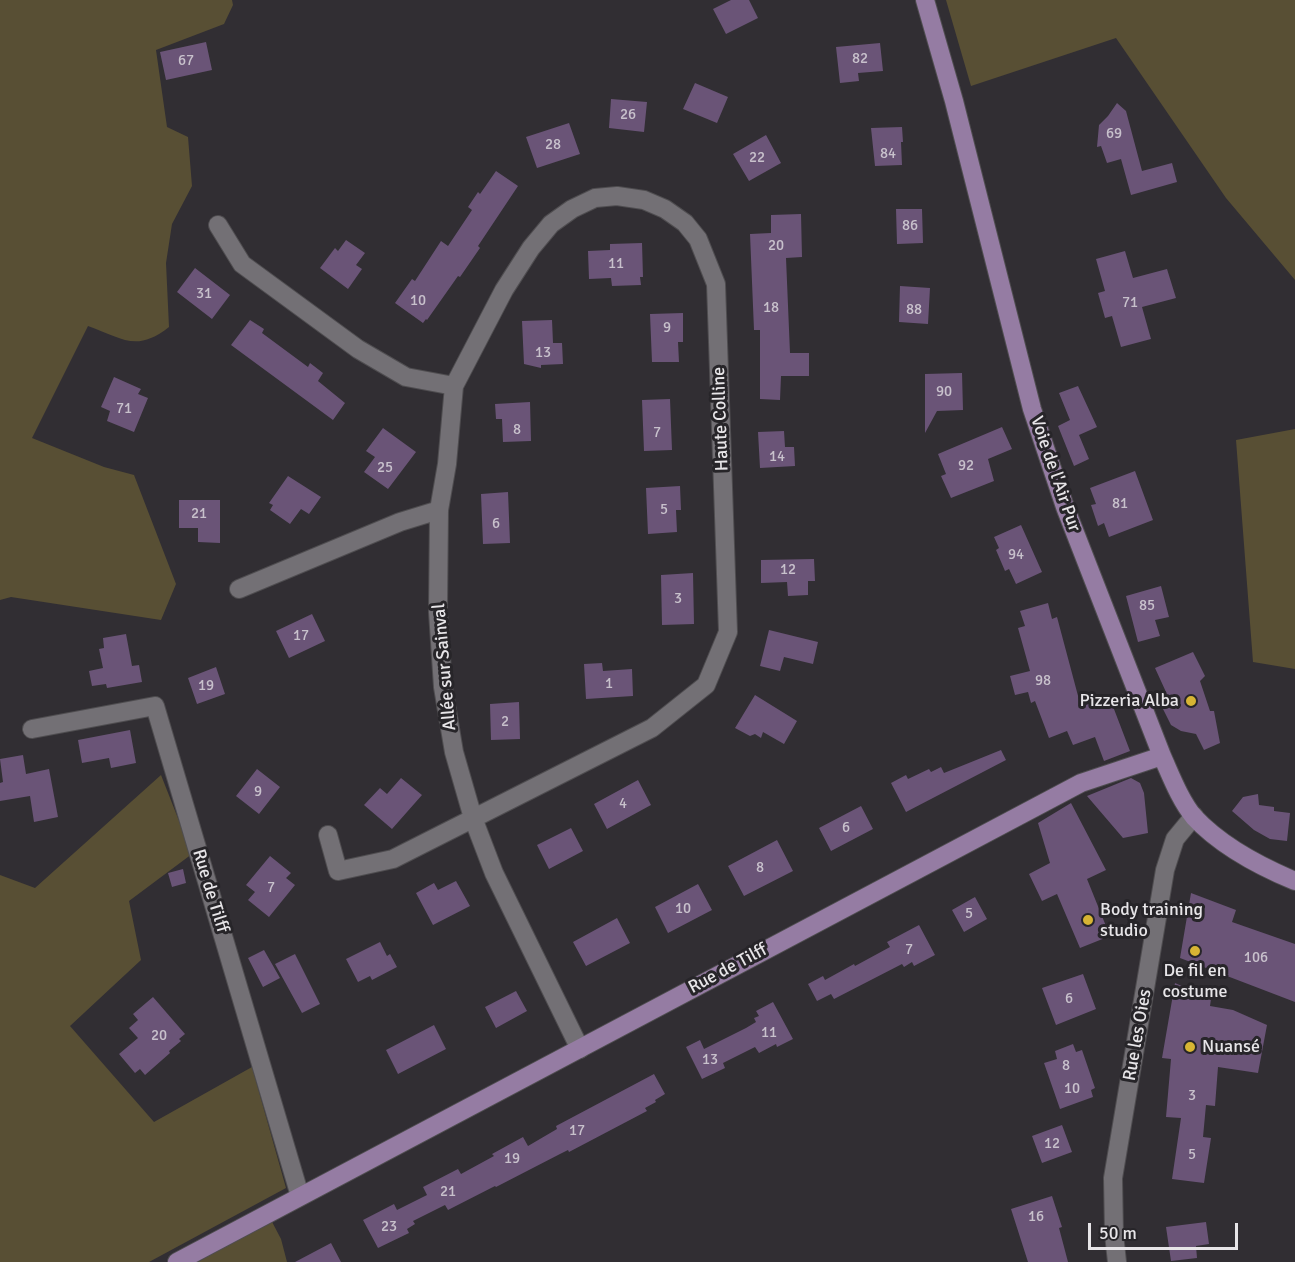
<!DOCTYPE html>
<html>
<head>
<meta charset="utf-8">
<style>
  body { margin:0 }
  #map { position:relative; width:1295px; height:1262px; overflow:hidden; background:#312e33; font-family:Signika,sans-serif }
  canvas { display:block }
  .scale { position:absolute; left:1088px; top:1223px; width:150px; height:27px; box-sizing:border-box; border:3px solid #e7e5e8; border-top:0; padding-left:8px; font-size:18px; line-height:21px; white-space:nowrap; color:#e7e5e8; -webkit-text-stroke:4px #272529; paint-order:stroke }
</style>
</head>
<body>
<div id="map">
<canvas width="1295" height="1262"></canvas>
<div class="scale">50 m</div>
</div>
<script>
const ctx = document.querySelector('canvas').getContext('2d');
ctx.lineJoin = 'round';
function fill(path, color) { ctx.fillStyle = color; ctx.fill(path, 'evenodd'); }
function strokePath(path, color, width, dash) { ctx.strokeStyle = color; ctx.lineWidth = width; ctx.lineCap = dash ? 'butt' : 'round'; ctx.setLineDash(dash || []); ctx.stroke(path); }
function write(font, color, halo, rows, align = 'center') {
  ctx.font = font + ' Signika,sans-serif'; ctx.lineWidth = 6; ctx.setLineDash([]); ctx.textBaseline = 'middle'; ctx.strokeStyle = halo; ctx.fillStyle = color; for (const [text, x, y, turn = 0] of rows) {
    ctx.save(); ctx.translate(x, y); ctx.rotate((+turn || 0) * Math.PI / 180); ctx.textAlign = isNaN(turn) ? turn : align; if (halo) ctx.strokeText(text, 0, 0); ctx.fillText(text, 0, 0); ctx.restore();
  }
}
const green = new Path2D(`
  M0 0H232L233 5 224 24 156 50 167 127 188 137 192 186 172 224 166 263 169 327C136 353 122 338 88 326L32 438 104 467 134 475 176 584 161 620 11 597 0 600Z
  M946 0H1295V280L1226 198 1116 38 971 86Z
  M1295 429V669L1253 662 1236 440Z
  M161 775 192 854 129 901 141 960 70 1026 154 1122 252 1067 286 1188 149 1262H0V875L35 888Z
  M270 1218 281 1239 287 1262H198Z`);
const building = new Path2D(`
  M731 0H749L758 18 726 34 713 9Z
  M206 42 212 70 166 80 160 52Z
  M880 43 883 71 858 73 859 81 840 83 836 47Z
  M695 83 728 97 717 123 683 109Z
  M611 99 647 102 644 132 609 128Z
  M1117 103 1126 111 1142 171 1172 163 1177 182 1131 195 1121 159 1107 163 1101 146 1097 147 1099 125 1108 116Z
  M569 123 580 154 537 168 526 137Z
  M902 127 903 142H901L902 165 875 166 871 128Z
  M766 135 781 163 749 181 733 154Z
  M496 171 518 186 478 246 480 248 460 277 458 276 427 320 426 319 423 323 395 303 412 279 415 281 441 241 448 246 472 210 468 207 478 192 480 194Z
  M896 209H922L923 243 897 244Z
  M801 214 802 257 786 258 790 353H809V376H781L780 400 760 399V330H754L750 234 771 233V215Z
  M346 240 365 253 356 265 362 269 348 289 320 268 335 248 338 251Z
  M642 243 643 277H640L641 285 612 286 611 278 589 279 588 251 610 250V244Z
  M1125 251 1133 278 1167 269 1176 298 1142 307 1151 339 1121 347 1112 316 1105 318 1098 293 1105 291 1096 259Z
  M195 268 230 295 212 319 177 292Z
  M900 286 930 288 928 324 899 322Z
  M683 313V342H678L679 362H652L650 314Z
  M250 320 264 329 262 333 308 367 310 363 323 373 318 381 345 403 333 420 231 345Z
  M552 320 553 343H562L563 364 541 365V368L524 364 522 321Z
  M962 373 963 410 937 411 925 433V374Z
  M114 377 141 389 138 394 148 398 134 432 107 421 110 411 101 407Z
  M1078 386 1097 427 1079 435 1089 459 1074 466 1058 426 1070 420 1059 393Z
  M670 399 672 450 644 451 642 400Z
  M530 402 531 441 503 442 502 419H496L495 404Z
  M1002 427 1012 449 988 459 994 481 951 498 941 476 946 474 938 454Z
  M383 428 416 452 388 489 364 472 375 457 366 451Z
  M784 431 785 447H794L795 466 760 468 758 432Z
  M1135 471 1153 520 1109 537 1104 523 1098 526 1091 505 1096 504 1090 488Z
  M288 476 321 497 309 514 301 509 290 524 270 510 273 505 269 503Z
  M680 486 681 510H676L677 532 648 534 646 488Z
  M508 492 510 543 483 544 481 494Z
  M179 500H220V543L198 542V528H179Z
  M1021 525 1042 572 1016 584 1009 569 1005 571 996 550 999 548 994 537Z
  M814 559 815 581H808V595L788 596 787 582 761 583V560Z
  M693 573 694 624 662 625 661 575Z
  M1161 586 1169 617 1155 620 1160 636 1138 642 1126 596Z
  M1048 603 1052 619 1057 617 1081 707 1109 696 1130 751 1104 761 1095 737 1073 745 1067 731 1049 738 1035 701 1031 703 1028 692 1015 695 1010 676 1030 671 1018 628 1025 626 1020 611Z
  M312 614 325 641 289 658 276 631Z
  M769 630 818 642 813 664 784 657 780 671 760 666Z
  M126 634 132 666 139 665 142 682 107 688 106 684 92 686 89 671 103 668 99 649 104 648 103 638Z
  M1193 652 1205 676 1200 681 1210 711H1214L1220 743 1204 750 1196 734 1181 731 1171 725 1157 697 1166 692 1155 668Z
  M602 663 603 671 632 669 633 696 586 699 584 664Z
  M216 667 225 694 197 704 188 678Z
  M755 695 797 721 784 744 763 732 761 738 755 734 750 736 735 728Z
  M519 702 520 739 491 740 490 704Z
  M130 730 136 763 111 768 109 758 82 763 78 740Z
  M1001 750 1006 760 906 812 891 783 906 775 908 779 929 769 931 772 941 767 944 773Z
  M23 755 26 774 49 769 58 817 34 822 30 796 0 801V783L3 782 0 759Z
  M257 769 280 787 259 814 236 796Z
  M401 778 422 795 392 829 364 805 380 788 387 794Z
  M1131 778 1140 783 1144 793 1148 833 1123 838 1087 796Z
  M638 780 651 805 607 829 594 804Z
  M1258 794 1259 805 1274 807V811L1290 813 1287 841 1270 839 1254 830 1232 811 1243 797Z
  M1071 803 1106 870 1087 879 1110 936 1080 948 1057 894 1042 901 1029 874 1050 863 1038 823Z
  M861 806 873 829 831 851 819 828Z
  M571 828 583 851 549 869 537 845Z
  M777 840 793 871 744 896 728 866Z
  M270 856 291 873 286 878 295 885 269 917 248 900 255 892 246 885Z
  M183 869 186 883 172 887 168 873Z
  M456 881 470 906 433 925 416 893 434 883 438 890Z
  M698 884 712 910 668 933 655 907Z
  M1191 893 1236 910 1232 922 1295 944V1002L1180 958Z
  M975 897 987 919 964 932 952 910Z
  M617 918 630 943 586 966 573 942Z
  M919 925 935 955 914 966 912 962 904 967 902 964 834 999 831 994 817 1001 808 984 823 976 825 980 854 964 855 966 890 947 887 942Z
  M380 942 387 956 390 954 397 967 372 980 370 976 358 982 346 959Z
  M264 950 280 978 263 987 248 958Z
  M295 954 320 1004 302 1013 275 964Z
  M1083 974 1096 1009 1056 1025 1042 988Z
  M1175 983 1211 999 1210 1006 1233 1010 1267 1025 1258 1073 1218 1067 1215 1106 1206 1105 1203 1137 1211 1138 1204 1183 1172 1179 1181 1118 1166 1117 1171 1059 1162 1058Z
  M516 991 527 1011 496 1028 485 1007Z
  M153 997 185 1034 179 1039 181 1041 169 1051 170 1053 145 1075 140 1069 135 1073 119 1054 138 1038 129 1028 138 1020 133 1014Z
  M773 1002 793 1039 777 1047 776 1044 759 1053 755 1047 723 1063 725 1068 702 1079 686 1047 700 1040 704 1049 746 1028 756 1022 754 1018 759 1016 756 1011Z
  M434 1025 446 1049 398 1074 386 1050Z
  M1073 1044 1076 1052 1082 1050 1095 1088 1091 1090 1093 1097 1060 1109 1044 1063 1057 1059 1055 1051Z
  M654 1074 665 1094 655 1100 656 1102 645 1108 647 1111 569 1152 568 1150 560 1154 496 1187 495 1186 448 1210 445 1205 413 1221 415 1224 407 1229 409 1233 378 1248 363 1220 394 1204 397 1210 427 1195 423 1187 458 1169 461 1174 494 1156 492 1154 523 1137 528 1146 557 1129 556 1126Z
  M1062 1125 1072 1152 1042 1163 1032 1136Z
  M1052 1196 1062 1227 1059 1228 1068 1262H1028L1011 1209Z
  M1206 1222 1209 1244 1196 1246 1197 1258 1171 1261 1166 1227Z
  M331 1243 341 1262H295Z`);
const minor = new Path2D(`
  M218 225 242 264 358 349 406 377 454 386
  M239 589 400 522 439 510
  M32 729 155 706 300 1196
  M328 835 338 871 393 859 652 728 706 685 728 632 716 284 698 239 685 223 665 209 644 200 617 196 595 198 572 209 551 224 531 248 504 290 454 386 447 464 439 510 438 612 443 687 454 752 473 818 494 873 580 1049
  M1117 1262 1114 1234 1113 1178 1165 870 1175 839 1194 816`);
const major = new Path2D(`
  M925 0 954 101 1032 409 1065 507 1162 756C1171 776 1180 800 1194 817 1221 846 1259 866 1295 881
  M177 1262 1081 783 1162 756`);
const markers = [
  [1191,701,6,"#d7b434"],
  [1088,920,6,"#d7b434"],
  [1195,951,6,"#d7b434"],
  [1190,1047,6,"#d7b434"]
];
const numberNames = [
  ["82",860,59],
  ["67",186,61],
  ["26",628,115],
  ["69",1114,134],
  ["28",553,145],
  ["84",888,154],
  ["22",757,158],
  ["86",910,226],
  ["20",776,246],
  ["11",616,264],
  ["31",204,294],
  ["10",418,301],
  ["71",1130,303],
  ["18",771,308],
  ["88",914,310],
  ["9",667,328],
  ["13",543,353],
  ["90",944,392],
  ["71",124,409],
  ["8",517,430],
  ["7",657,433],
  ["14",777,457],
  ["92",966,466],
  ["25",385,468],
  ["81",1120,504],
  ["5",664,510],
  ["21",199,514],
  ["6",496,524],
  ["94",1016,555],
  ["12",788,570],
  ["3",678,599],
  ["85",1147,606],
  ["17",301,636],
  ["98",1043,681],
  ["1",609,684],
  ["19",206,686],
  ["2",505,722],
  ["9",258,792],
  ["4",623,804],
  ["6",846,828],
  ["8",760,868],
  ["7",271,888],
  ["10",683,909],
  ["5",969,914],
  ["7",909,950],
  ["106",1256,958],
  ["6",1069,999],
  ["11",769,1033],
  ["20",159,1036],
  ["13",710,1060],
  ["8",1066,1066],
  ["10",1072,1089],
  ["3",1192,1096],
  ["17",577,1131],
  ["12",1052,1144],
  ["5",1192,1155],
  ["19",512,1159],
  ["21",448,1192],
  ["16",1036,1217],
  ["23",389,1227]
];
const streetNames = [
  ["Haute Colline",721,419,-92],
  ["Voie de l'Air Pur",1055,474,71],
  ["Allée sur Sainval",445,667,-95],
  ["Rue de Tilff",210,891,73],
  ["Rue de Tilff",728,969,-28],
  ["Rue les Oies",1138,1035,-80]
];
const poiNames = [
  ["Pizzeria Alba",1179,701,"right"],
  ["Body training",1100,910],
  ["studio",1100,931],
  ["De fil en",1195,971,"center"],
  ["costume",1195,992,"center"],
  ["Nuansé",1202,1047]
];
fill(green, '#584f34');
fill(building, '#6a5477');
strokePath(minor, '#4f4d50', 20);
strokePath(major, '#4f4d50', 20);
strokePath(minor, '#737075', 18);
strokePath(major, '#957ca3', 18);
for (const [x, y, r, color] of markers) { const dot = new Path2D(); dot.arc(x, y, r, 0, 2 * Math.PI); ctx.fillStyle = color; ctx.fill(dot); strokePath(dot, '#272529', 2); }
write('15px', '#c8c1cc', null, numberNames);
write('18px', '#e7e5e8', '#272529', streetNames);
write('18px', '#e7e5e8', '#272529', poiNames, 'left');
</script>
</body>
</html>
